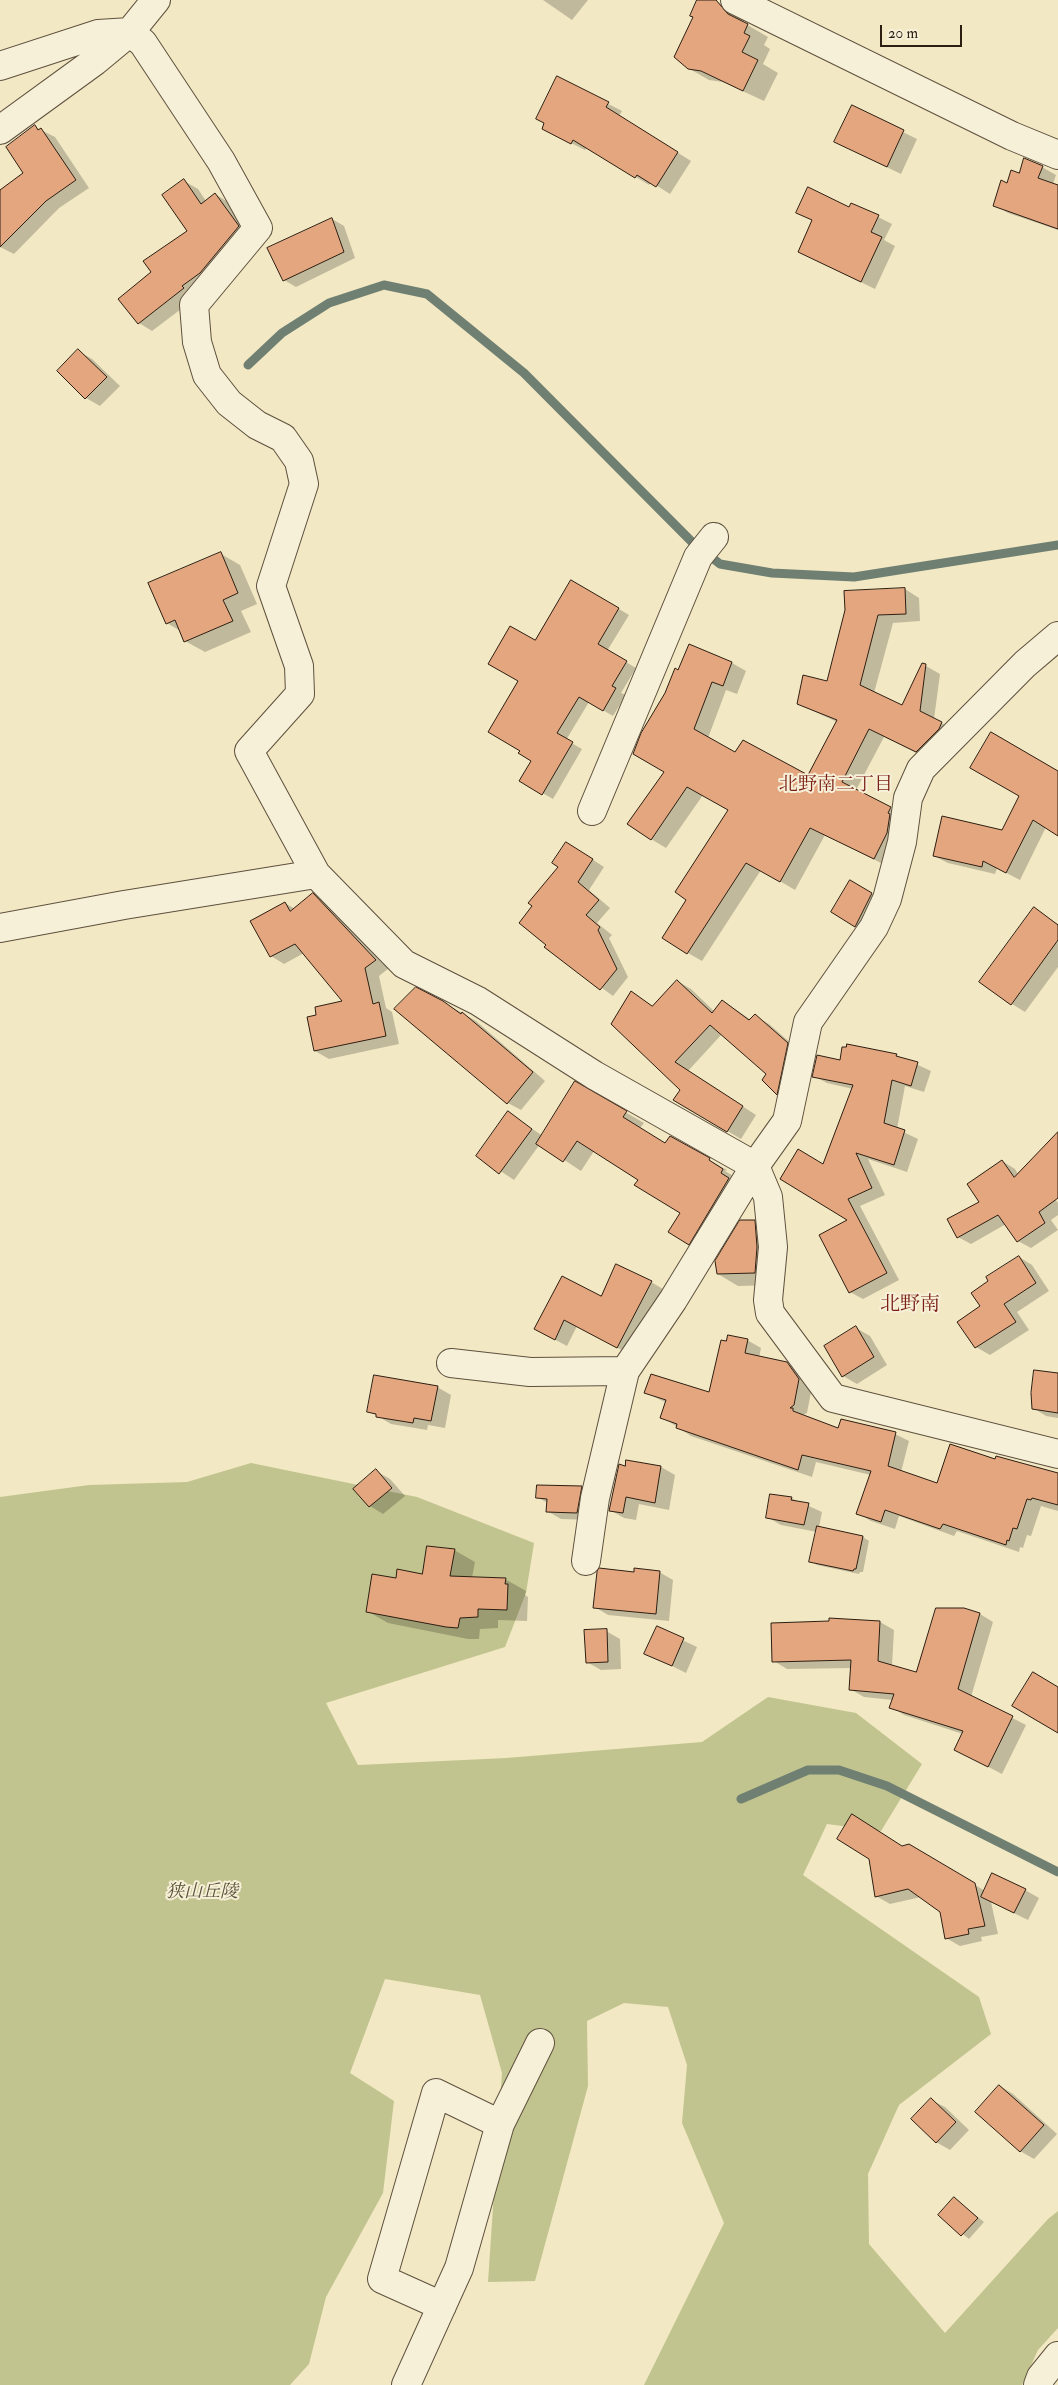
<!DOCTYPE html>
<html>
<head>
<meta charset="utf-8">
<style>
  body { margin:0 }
  #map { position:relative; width:1058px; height:2385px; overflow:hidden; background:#f2e8c3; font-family:"IM FELL Double Pica",serif }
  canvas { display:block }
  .scale { position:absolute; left:880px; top:25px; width:82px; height:22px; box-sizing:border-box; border:2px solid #2d1e12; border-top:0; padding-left:6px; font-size:15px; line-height:18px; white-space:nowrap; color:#2d1e12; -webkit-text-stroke:4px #f7f0d8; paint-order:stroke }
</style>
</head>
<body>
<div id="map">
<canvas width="1058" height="2385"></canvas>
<div class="scale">20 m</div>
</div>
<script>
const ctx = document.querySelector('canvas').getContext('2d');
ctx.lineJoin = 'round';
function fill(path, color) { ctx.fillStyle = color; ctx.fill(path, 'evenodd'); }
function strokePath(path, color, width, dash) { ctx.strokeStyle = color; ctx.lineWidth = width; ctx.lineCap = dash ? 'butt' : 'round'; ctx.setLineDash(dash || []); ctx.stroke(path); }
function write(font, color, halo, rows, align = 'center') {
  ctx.font = font + ' "IM FELL Double Pica","Noto Serif JP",serif'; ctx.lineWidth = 4; ctx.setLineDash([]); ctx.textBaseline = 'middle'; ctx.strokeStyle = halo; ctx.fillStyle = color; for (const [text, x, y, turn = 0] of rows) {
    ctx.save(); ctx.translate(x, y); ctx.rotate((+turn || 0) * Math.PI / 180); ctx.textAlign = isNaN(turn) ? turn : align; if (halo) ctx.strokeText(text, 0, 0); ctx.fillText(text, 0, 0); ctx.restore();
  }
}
const green = new Path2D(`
  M251 1463 417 1497 534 1543 526 1593 505 1647 326 1703 358 1765 506 1758 702 1742 768 1697 856 1713 922 1764 881 1831 827 1824 803 1875 979 1997 991 2034 899 2105 868 2174 869 2244 945 2333 1048 2219 1058 2211V2328L1038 2350 1022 2385H644L724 2223 682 2123 687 2065 668 2007 624 2003 587 2021 588 2086 535 2281 488 2282 502 2073 480 1995 385 1979 350 2073 394 2101 383 2193 326 2297 309 2364 290 2385H0V1497L89 1485 187 1482Z`);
const shadow = new Path2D(`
  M543 0H588L572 20Z
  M698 0H713L719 3 740 15 744 23 768 37 764 45 770 49 763 64 778 73 764 101 723 82 709 80 688 68Z
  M558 78 622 111 619 116 691 161 670 194 651 182 649 185 587 147 585 150 557 136 546 123Z
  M852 107 917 139 901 174 849 149Z
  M35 127 55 137 89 188 59 208 14 254 0 247V190L25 174Z
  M1042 167 1056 175 1053 184 1058 185V230L1008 213 995 205 1008 184 1020 174Z
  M184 181 198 189 206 201 215 194 228 202 252 235 197 297 152 331 139 323 152 272 189 231Z
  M850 209 878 217 892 224 884 240 895 246 875 289 813 259V221L797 212Z
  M332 219 344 226 355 258 296 287 284 280Z
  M78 351 92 359 120 386 100 406 86 398 59 371Z
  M221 554 240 565 257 604 241 611 251 632 205 652 185 641 182 632 167 623Z
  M572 581 629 615 607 651 636 668 621 693 626 695 613 716 589 702 566 740 582 749 553 799 521 781 532 760 522 750 519 681 536 642Z
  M905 589 919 598 920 621 893 623 874 693 902 707 926 666 940 674 934 719 956 731 931 760 884 737 856 790 905 817 889 867 825 835 795 890 761 870 702 961 688 953V899L730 810 703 795 666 848 651 839 666 772 679 671 689 646 732 663 746 671 737 694 726 690 708 738 736 754 808 777 837 722 798 704 828 682 847 610Z
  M1058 772V834L1046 827 1020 880 997 868 995 874 948 863 934 856 1002 831Z
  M578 850 604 867 589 890 610 908 597 923 612 935 609 938 628 977 613 996 546 947Z
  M851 881 885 902 869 933 832 911Z
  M313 894 326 902 389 968 379 976 386 1008 392 1012 399 1044 329 1059 315 1051 318 1016 344 1002 304 953 284 964 271 956 285 903 295 909Z
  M1034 909 1058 924V967L1025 1012 1012 1004Z
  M677 981 691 989 715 1012 723 1001 751 1020 755 1016 769 1024 801 1052 790 1101 777 1094 764 1080 768 1074 722 1034 688 1071 756 1115 741 1139 675 1100 682 1090 644 1001 653 1007Z
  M443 1002 476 1021 545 1081 521 1110 508 1103 396 1009Z
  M896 1055 931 1071 924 1092 905 1086 897 1129 918 1139 907 1172 868 1159 885 1195 860 1206 899 1280 863 1299 850 1292V1220L824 1166 853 1089 827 1083 814 1076 841 1061Z
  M575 1083 644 1123 640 1128 666 1144 670 1138 727 1170 725 1171 740 1180 707 1254 689 1244 682 1213 639 1179 594 1151 581 1171 540 1144 514 1180 478 1156 508 1113 543 1136Z
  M1002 1161 1015 1169 1018 1174H1038L1058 1203V1215L1051 1220 1058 1230 1031 1248 1018 1241 1006 1224 971 1244 958 1237 981 1202Z
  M754 1221 775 1233V1285L738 1286 718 1274Z
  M1019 1257 1032 1265 1049 1291 1017 1312 1029 1330 990 1355 976 1347Z
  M562 1278 601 1298 651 1282 663 1289 629 1354 577 1326 567 1346 548 1336Z
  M856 1328 870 1336 887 1365 857 1384 843 1376Z
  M747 1340 761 1348 759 1358 787 1364 801 1372 812 1387 807 1413 803 1415 839 1430 895 1434 909 1441 901 1472 937 1484 996 1460 1058 1474V1511L1041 1506 1031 1536 1027 1535 1023 1548 1020 1547 1019 1552 957 1531 954 1536 899 1516 895 1529 871 1521 857 1513 871 1475 816 1462 812 1477 691 1436 662 1417 667 1403 646 1393 710 1394Z
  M1058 1374V1418L1046 1416 1033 1408Z
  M437 1387 451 1395 445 1428 428 1425 427 1430 391 1424 369 1411Z
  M627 1461 661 1467 675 1475 669 1510 639 1504 636 1520 624 1518 610 1510Z
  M376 1471 390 1479 405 1496 383 1514 370 1506Z
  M581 1487 595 1495 591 1520 561 1519 547 1511 548 1503 537 1497Z
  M791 1498 822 1512 819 1527 863 1537 869 1541 863 1572H860L859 1574 817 1565 810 1561 817 1532 781 1525 767 1517Z
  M454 1550 475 1562 472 1578 505 1579 526 1591 525 1595 528 1597 527 1621 498 1620V1628L480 1629 479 1639H468L388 1623 367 1611 397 1580 423 1575Z
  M659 1572 673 1580 669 1621 608 1615 595 1607 635 1574Z
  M980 1614 993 1622 971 1697 1026 1725 1002 1774 969 1757 963 1734 904 1715 891 1707 893 1700 864 1697 850 1689 852 1668 787 1669 774 1661 830 1622V1619L880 1622 894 1630 892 1666 917 1674Z
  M657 1628 697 1647 686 1673 646 1653Z
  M606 1631 620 1639 621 1669 601 1670 587 1662Z
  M909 1845 985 1891 1025 1890 1039 1898 1028 1920 991 1902 998 1934 981 1937 982 1941 960 1946 946 1938 941 1911 921 1897 890 1904 876 1896 903 1847Z
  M1000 2086 1013 2094 1057 2134 1034 2159 1020 2151Z
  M931 2100 945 2107 969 2130 950 2150 936 2142Z
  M954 2198 984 2222 969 2239 939 2215Z`);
const stream = new Path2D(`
  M248 365 282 333 329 303 384 285 427 294 524 373 692 542 720 564 772 573 854 577 1058 545
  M741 1799 808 1770H839L887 1786 1058 1872`);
const building = new Path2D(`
  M697 0H716L728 14 748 24 744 33 750 36 742 52 758 60 743 91 701 71 688 69 674 57 693 17 690 16Z
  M557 76 609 102 606 107 678 152 656 187 637 175 635 178 573 140 571 144 542 129 544 123 536 119Z
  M852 105 904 130 887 167 834 142Z
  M35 125 38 130 41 128 76 180 46 201 0 247V190L23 173 6 147Z
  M1024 158 1043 166 1038 178 1058 185V229L993 206 1001 180 1007 183 1011 170 1019 173Z
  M184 179 201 204 215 193 239 226 200 273 182 286 184 288 138 324 118 299 151 272 143 261 187 231 162 195Z
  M808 187 849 207 851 203 879 215 871 232 882 237 861 282 798 252 812 220 796 213Z
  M332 218 344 252 283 281 267 248Z
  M78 349 107 377 85 399 57 371Z
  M221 552 238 593 223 600 233 621 184 642 175 620 166 624 148 583Z
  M571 580 619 608 598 644 627 661 612 686 616 688 603 711 579 697 557 733 573 742 542 795 519 781 531 761 518 753 520 751 488 732 518 681 488 664 510 626 535 640Z
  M905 588 906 614 878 615 860 685 902 705 922 663 926 664 920 711 942 722 939 729 916 752 869 729 842 782 891 807 888 813 890 814 887 833 874 859 810 828 780 882 746 863 687 954 662 938 686 900 675 892 728 810 687 787 651 840 627 824 664 772 633 754 641 733 665 693 675 668 678 670 689 644 732 662 723 686 712 682 694 729 735 752 743 740 808 775 837 720 797 704 803 675 827 681 845 610 844 591Z
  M991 732 1058 771V836L1033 820 1006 873 983 861 982 867 933 856 942 816 1002 830 1019 796 970 768Z
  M566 842 593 859 578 882 599 900 586 915 600 927 598 930 617 969 600 990 544 947 546 945 519 923 532 906 528 903 558 867 552 863Z
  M850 880 872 893 855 927 831 912Z
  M313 893 376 960 365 968 373 1004 379 1002 386 1036 314 1051 307 1017 316 1015 315 1007 342 1001 295 944 270 957 250 921 285 902 290 911Z
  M1034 907 1058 925V940L1011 1005 979 982Z
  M677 980 712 1013 722 1000 749 1020 755 1014 788 1043 777 1095 762 1080 766 1074 710 1025 675 1062 743 1106 727 1132 673 1100 680 1090 611 1024 631 991 652 1006Z
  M416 987 443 1001 461 1014 462 1012 533 1072 507 1104 394 1009Z
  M847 1044 897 1054 896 1056 918 1062 911 1086 892 1080 884 1123 905 1130 894 1165 856 1153 872 1188 848 1199 887 1273 849 1293 819 1235 847 1220 780 1179 798 1149 823 1164 853 1085 812 1077 817 1055 840 1060 842 1047H846Z
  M575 1081 627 1111 623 1117 665 1143 670 1136 710 1158 709 1160 723 1169 721 1173 729 1178 689 1245 668 1232 680 1213 634 1185 638 1180 577 1141 563 1162 536 1144Z
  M508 1111 532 1129 499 1174 476 1156Z
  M1058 1132V1198L1039 1212 1045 1223 1017 1242 998 1215 957 1238 947 1219 979 1202 967 1184 1002 1160 1014 1177Z
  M740 1220H755L757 1247 755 1273 717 1274 715 1261Z
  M1019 1256 1036 1283 1004 1304 1016 1322 975 1348 957 1322 980 1306 971 1293 988 1281 986 1277Z
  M616 1264 652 1281 617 1348 564 1320 555 1340 534 1329 562 1276 601 1296Z
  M856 1326 874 1357 842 1377 824 1346Z
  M728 1335 748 1339 745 1353 787 1362 799 1379 794 1405 790 1408H793V1411L838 1428 841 1419 896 1432 888 1466 937 1483 950 1444 995 1459 996 1456 1058 1473V1505L1032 1498 1031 1500 1027 1499 1017 1529 1013 1528 1009 1541 1007 1540 1006 1545 943 1524 940 1529 885 1510 881 1522 856 1514 871 1471 802 1455 798 1470 676 1428 677 1424 660 1418 666 1400 644 1393 651 1374 709 1392 721 1340 726 1341Z
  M1034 1370 1058 1373V1413L1032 1409 1031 1393Z
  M374 1375 438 1386 431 1421 414 1418 413 1423 376 1417V1414L367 1412Z
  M626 1460 661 1466 655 1503 626 1497 623 1513 609 1511 619 1464 625 1466Z
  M376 1469 392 1488 369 1507 353 1489Z
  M537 1485 582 1486 577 1513 546 1512 547 1499 536 1498Z
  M770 1494 792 1497 791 1500 809 1503 804 1525 766 1518Z
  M817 1526 863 1536 856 1569H854L853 1571 809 1562Z
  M427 1546 455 1549 450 1576 506 1578 505 1584H508L507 1610 478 1609V1617L460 1618 458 1628 446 1627 366 1612 372 1574 396 1578 397 1569 422 1574Z
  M599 1568 634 1572V1568L660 1571 656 1614 593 1608 597 1572Z
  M936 1608H964L980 1613 958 1689 1013 1716 988 1767 954 1750 963 1731 889 1708 894 1694 849 1690 851 1660 772 1662 771 1623 829 1621V1618L880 1621 878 1661 916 1672Z
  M657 1626 684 1638 672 1666 644 1654Z
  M607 1629 608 1662 586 1663 584 1630Z
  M1033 1672 1058 1687V1733L1012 1706Z
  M852 1814 902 1846 909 1844 975 1883 985 1926 968 1929 969 1934 945 1939 940 1912 908 1889 875 1897 869 1859 837 1839Z
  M992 1873 1026 1889 1014 1913 981 1897Z
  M999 2085 1044 2125 1020 2152 975 2112Z
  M931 2098 956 2122 936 2143 911 2119Z
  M954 2197 978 2218 961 2236 938 2215Z`);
const minor = new Path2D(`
  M735 0 1012 136 1058 155
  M0 66 98 34 130 32 143 43 221 161 258 228 194 305 197 342 207 375 229 403 257 425 283 438 299 461 304 484 271 586 299 666 300 694 249 751 316 874 404 964 478 1001 594 1075 755 1166 768 1197 773 1247 768 1300 770 1313 833 1398 1058 1454
  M0 130 95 61 130 32 156 0
  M592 811 698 557 714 537
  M0 928 124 905 316 874
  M451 1363 530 1372 625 1371
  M586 1561 595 1498 625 1371 673 1300 755 1166 787 1121 808 1022 874 927 887 899 902 842 908 798 921 769 1025 664 1058 636
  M442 2306 382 2279 436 2093 500 2124
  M406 2385 459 2268 500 2124 540 2043
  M1038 2385 1041 2377 1058 2356`);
const parkNames = [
  ["狭山丘陵",202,1893]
];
const neighbourhoodNames = [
  ["北野南二丁目",836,786]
];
const quarterNames = [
  ["北野南",910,1306]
];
fill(green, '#c2c48f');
fill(shadow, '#0003');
strokePath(stream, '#6f7f72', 9);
fill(building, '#e3a67f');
strokePath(building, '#2d1e12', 1);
strokePath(minor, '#5e503e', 30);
strokePath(minor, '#f7f0d8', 28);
write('italic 18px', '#5a5038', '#f7f0d8', parkNames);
write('19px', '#7a1f14', '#f7f0d8', neighbourhoodNames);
write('20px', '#7a1f14', '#f7f0d8', quarterNames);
</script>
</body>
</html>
